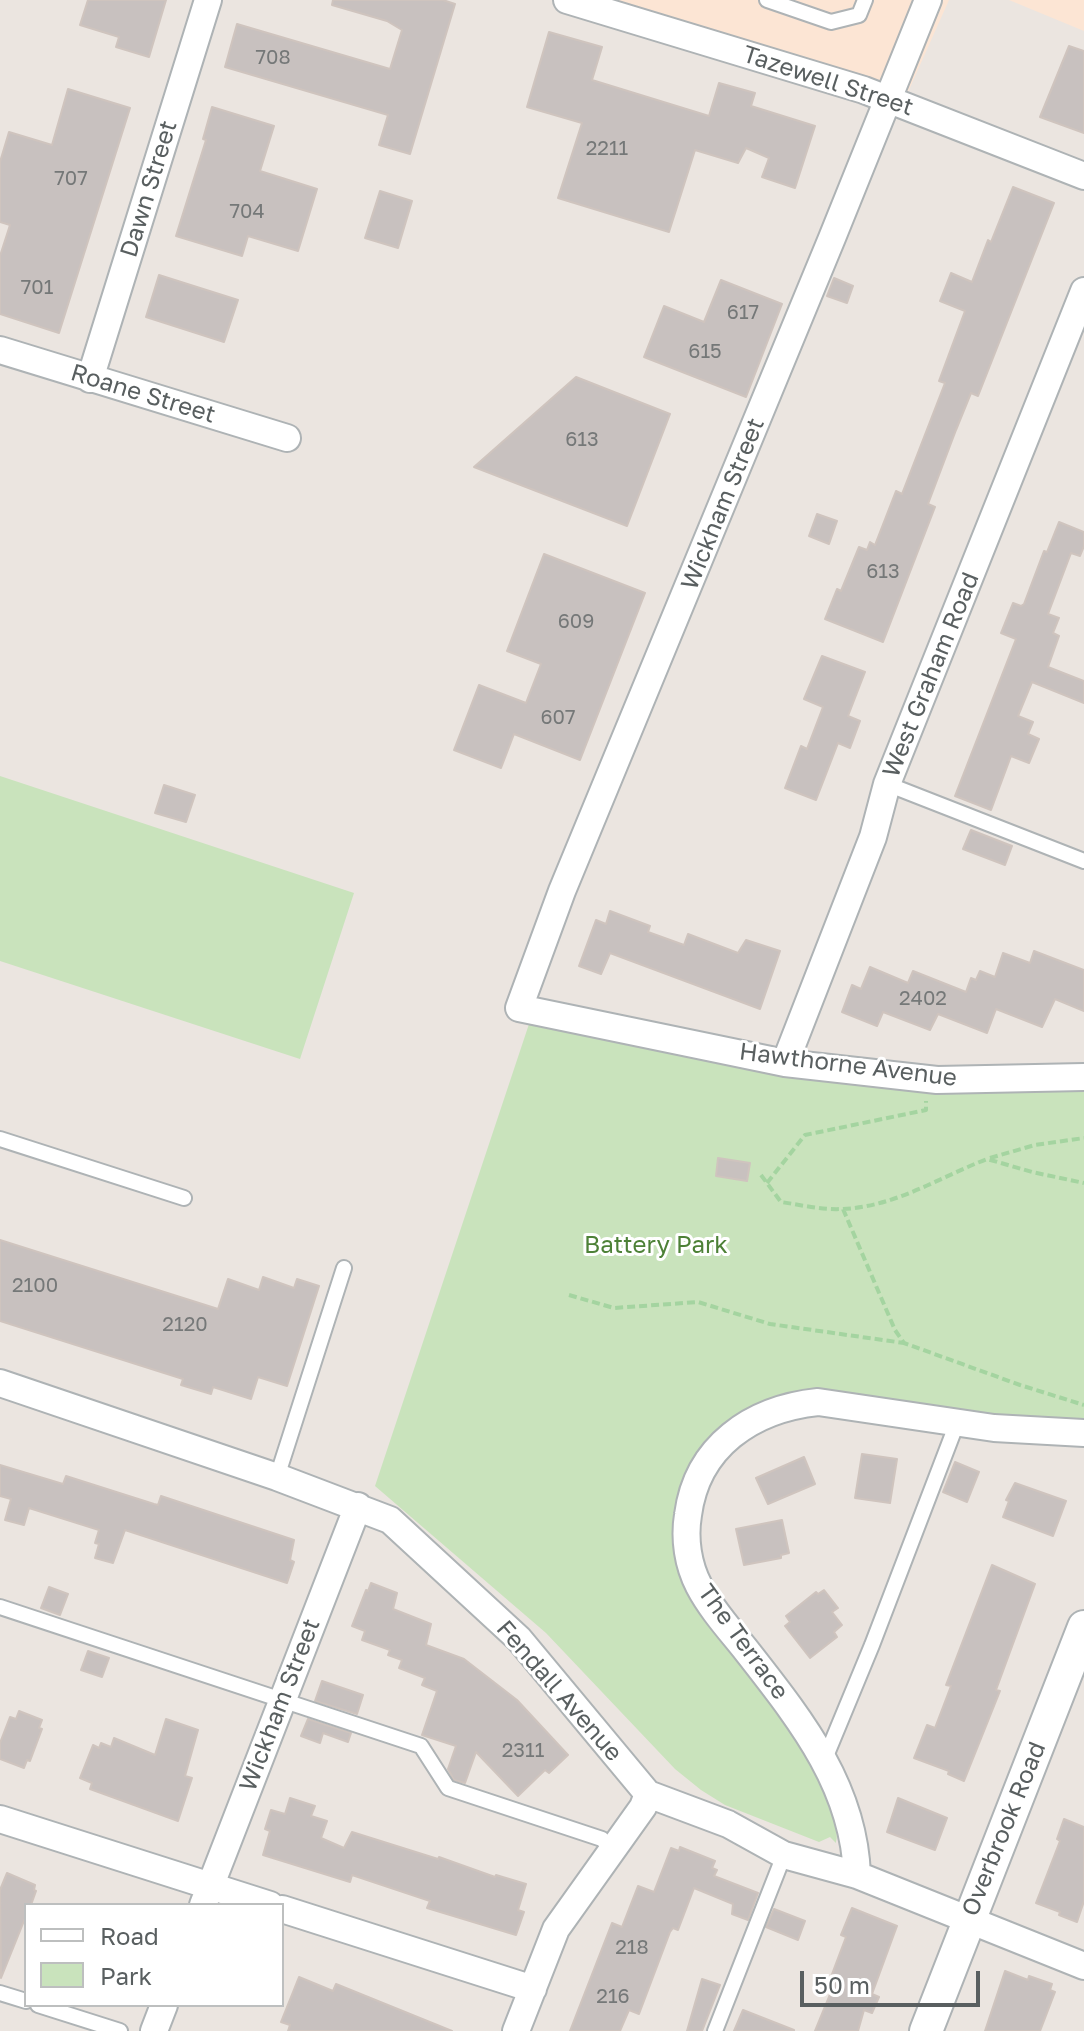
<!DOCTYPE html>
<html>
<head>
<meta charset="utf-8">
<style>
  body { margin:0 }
  #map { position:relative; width:1084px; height:2031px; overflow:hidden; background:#ebe5e0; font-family:"Golos Text",sans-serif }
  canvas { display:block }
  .legend { position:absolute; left:24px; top:1903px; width:260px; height:104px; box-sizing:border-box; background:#fff; border:2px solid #bdbfbf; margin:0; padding:10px 14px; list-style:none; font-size:24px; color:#595f60 }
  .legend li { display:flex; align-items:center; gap:16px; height:40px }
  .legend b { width:40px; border:2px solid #bdbfbf }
  .scale { position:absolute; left:800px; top:1971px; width:180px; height:36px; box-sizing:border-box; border:4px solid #595f60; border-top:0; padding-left:10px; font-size:24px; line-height:28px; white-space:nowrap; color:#595f60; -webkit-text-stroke:6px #fff; paint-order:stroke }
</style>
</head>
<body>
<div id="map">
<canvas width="1084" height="2031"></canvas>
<ul class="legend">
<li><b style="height:10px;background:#fff"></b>Road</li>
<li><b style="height:22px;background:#c9e3bc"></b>Park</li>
</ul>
<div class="scale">50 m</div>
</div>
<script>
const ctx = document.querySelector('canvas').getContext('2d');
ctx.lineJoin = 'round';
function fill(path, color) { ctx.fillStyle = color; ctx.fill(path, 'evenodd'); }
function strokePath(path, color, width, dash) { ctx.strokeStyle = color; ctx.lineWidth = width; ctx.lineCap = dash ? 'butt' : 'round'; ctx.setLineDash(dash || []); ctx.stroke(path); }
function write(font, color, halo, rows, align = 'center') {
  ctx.font = font + ' "Golos Text",sans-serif'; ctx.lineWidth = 6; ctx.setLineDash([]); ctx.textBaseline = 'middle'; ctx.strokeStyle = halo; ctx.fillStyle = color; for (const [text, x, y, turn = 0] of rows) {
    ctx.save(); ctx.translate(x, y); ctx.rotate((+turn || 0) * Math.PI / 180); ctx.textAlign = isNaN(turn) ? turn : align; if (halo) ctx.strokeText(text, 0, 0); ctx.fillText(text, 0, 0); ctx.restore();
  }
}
const commercial = new Path2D(`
  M616 0H949L908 92Z
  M1009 0H1084V31Z`);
const green = new Path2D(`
  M0 776 354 893 300 1059 0 961Z
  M529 1024 790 1077 939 1090 1084 1086V1421L1021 1418 821 1394 729 1424 676 1537C703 1580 853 1805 836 1843L830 1837 819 1842 725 1805 701 1790 675 1769 546 1633 375 1486Z`);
const building = new Path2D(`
  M88 0H166L149 57 116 47 119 37 80 25Z
  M333 0H443L455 4 410 154 379 145 388 115 225 67 237 24 390 69 402 30 387 21 332 5Z
  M549 32 602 47 592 80 709 116 719 83 755 93 751 106 815 126 795 188 762 177 769 158 746 148 738 163 695 150 669 232 558 198 582 123 527 107Z
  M1069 46 1084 51V133L1040 117Z
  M68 89 130 108 59 333 0 314V256L10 225 0 222V162L9 132 52 145Z
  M212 107 274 126 260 171 317 189 298 251 248 236 242 256 176 236 206 140 203 139Z
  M1013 187 1054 203 978 396 971 393 956 430 928 504 935 507 883 642 825 619 837 589 841 591 859 547 867 550 870 542 875 545 896 491 902 494 945 383 939 381 965 311 940 301 951 273 972 282 988 240 991 242Z
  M380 191 412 201 398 248 365 238Z
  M159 275 238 300 224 342 146 317Z
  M834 278 853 286 847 303 827 296Z
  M721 280 782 304 746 397 644 357 664 306 704 322Z
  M576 377 670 414 627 526 474 467Z
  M817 514 837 521 829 544 809 536Z
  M1059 522 1084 532V546L1080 556 1071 553 1048 614 1059 618 1053 633 1059 636 1048 667 1084 681V703L1032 682 1018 716 1033 722 1028 734 1039 739 1029 763 1011 756 991 810 955 796 1016 639 1001 633 1013 603 1021 606 1024 604 1044 551 1047 552Z
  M544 554 645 593 580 760 514 734 501 768 454 750 479 685 526 703 541 664 507 651Z
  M822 656 865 672 848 716 860 721 850 748 838 743 816 800 785 788 801 746 807 749 823 707 804 699Z
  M164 785 195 795 186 822 155 813Z
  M971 830 1012 846 1005 865 963 849Z
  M610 911 650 926 648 932 684 945 688 934 738 953 746 940 780 951 760 1009 610 953 601 974 579 966 596 920 606 924Z
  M1034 951 1084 970V1011L1055 999 1042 1027 996 1009 987 1033 938 1014 930 1030 883 1012 877 1026 842 1012 852 985 861 989 870 967 908 983 913 971 966 992 971 978 976 980 980 971 995 977 1003 953 1030 963Z
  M718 1158 750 1163 747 1181 716 1176Z
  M0 1240 218 1309 228 1279 259 1290 263 1277 294 1288 297 1279 319 1286 287 1386 258 1377 251 1399 213 1387 211 1394 181 1385 183 1379 0 1321Z
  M862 1454 897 1459 890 1503 855 1498Z
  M804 1457 815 1484 768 1504 756 1478Z
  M955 1462 979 1472 967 1502 943 1492Z
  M0 1465 63 1484 66 1476 154 1504 158 1505 161 1496 294 1540 290 1560 294 1562 287 1583 125 1530 113 1563 95 1558 99 1544 95 1543 99 1530 29 1508 24 1525 5 1520 11 1499 0 1496Z
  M1015 1483 1066 1501 1053 1536 1003 1517 1009 1501 1006 1500Z
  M782 1520 789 1553 781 1555V1558L744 1565 736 1529Z
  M992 1565 1035 1584 996 1690 1000 1691 964 1781 948 1774 949 1771 914 1758 927 1725 935 1728 951 1686 946 1685Z
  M371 1583 397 1593 393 1609 431 1624 426 1645 464 1659 517 1700 568 1755 549 1773 545 1770 518 1796 476 1752 465 1783 454 1780 448 1769 456 1746 422 1735 437 1691 422 1685 425 1678 399 1668 402 1660 388 1655 390 1650 362 1640 365 1631 352 1626 366 1590 368 1591Z
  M49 1587 68 1594 60 1615 41 1608Z
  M824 1590 838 1608 832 1612 842 1625 834 1632 837 1637 810 1658 785 1626 790 1622 786 1616 816 1592 818 1594Z
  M88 1651 109 1658 102 1677 81 1670Z
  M322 1681 363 1695 357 1714 315 1701Z
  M19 1711 42 1720 39 1728 42 1729 30 1761 27 1760 24 1768 0 1759V1743L10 1717 16 1719Z
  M166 1719 198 1730 185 1776 192 1778 178 1821 90 1789 92 1783 80 1778 93 1745 99 1748 101 1743 111 1747 114 1738 155 1755Z
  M308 1719 351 1733 348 1742 323 1733 320 1743 301 1736Z
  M290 1798 315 1806 311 1816 327 1821 321 1838 344 1848 352 1832 438 1859 439 1857 495 1877 496 1875 526 1884 518 1910 524 1912 516 1935 427 1908 430 1901 352 1875 350 1882 263 1855 270 1831 265 1829 271 1810 285 1814Z
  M898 1798 947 1818 935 1850 887 1832Z
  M1064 1819 1084 1827V1901L1077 1922 1059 1915 1060 1912 1036 1903 1060 1841 1057 1839Z
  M680 1847 715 1861 712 1868 717 1870 714 1876 758 1893 748 1920 732 1914 733 1904 694 1888 678 1930 673 1928 670 1932 639 2014 629 2010 620 2031H570L612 1923 622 1927 638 1886 654 1892 671 1848 679 1851Z
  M7 1873 35 1885 34 1890 36 1891 31 1905H26V1916L1 1978 0 1890Z
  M852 1908 897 1926 872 1994 879 1997 872 2013 864 2010 858 2031H815L831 1992 826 1990 846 1937 841 1935Z
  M774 1909 805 1921 798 1940 766 1927Z
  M1005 1971 1028 1980 1029 1976 1052 1984 1050 1990 1055 1992 1040 2031H985Z
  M299 1977 333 1991 336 1984 452 2031H288L290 2025 281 2022Z
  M702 1979 720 1985 702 2031H687Z
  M743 2010 794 2030V2031H734Z`);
const path = new Path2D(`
  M990 1158 1035 1145 1084 1138
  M761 1175 781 1202C801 1205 822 1210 842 1209 895 1207 940 1177 987 1159L1032 1172 1084 1183
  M767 1183 805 1135 926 1110V1101
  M843 1209 895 1330 904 1343 1020 1385 1084 1405
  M569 1295 614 1308 698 1302 770 1324 904 1343`);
const service = new Path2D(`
  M767 0 831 22 859 15 865 0
  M887 784 1084 861
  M0 1139 184 1198
  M277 1477 344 1268
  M0 1607 421 1746 448 1788 602 1839 612 1850
  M824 1761 872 1645 957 1423
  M0 1993 26 2001
  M38 2005 120 2031
  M715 2031 784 1855`);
const minor = new Path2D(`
  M567 0 864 90 1084 176
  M928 0 832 238 562 891 519 1008 785 1063 937 1080 1084 1077
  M0 350 287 438
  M90 379 208 0
  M785 1063 873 837 887 784 1084 291
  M0 1383 277 1477 390 1520 519 1639 648 1794 728 1824 784 1855 857 1875 1084 1966
  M0 1819 270 1905
  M857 1875C854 1785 799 1718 746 1650 730 1630 711 1609 699 1586 688 1565 684 1539 688 1515 697 1446 752 1409 818 1402L994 1428 1084 1433
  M203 1905 358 1506
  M282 1909 533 1989
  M154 2031 164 2005
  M516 2031 556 1929 643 1807 648 1794`);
const tertiary = new Path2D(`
  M926 2031 1084 1627`);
const numberNames = [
  ["708",273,58],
  ["2211",607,149],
  ["707",71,179],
  ["704",247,212],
  ["701",37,288],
  ["617",743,313],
  ["615",705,352],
  ["613",582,440],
  ["613",883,572],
  ["609",576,622],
  ["607",558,718],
  ["2402",923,999],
  ["2100",35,1286],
  ["2120",185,1325],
  ["2311",523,1751],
  ["218",632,1948],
  ["216",613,1997]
];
const streetNames = [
  ["Tazewell Street",828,81,18],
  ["Dawn Street",149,189,-73],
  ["Roane Street",143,394,17],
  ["Wickham Street",723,504,-68],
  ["West Graham Road",931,675,-68],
  ["Hawthorne Avenue",848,1065,7],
  ["The Terrace",743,1642,54],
  ["Fendall Avenue",559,1691,49],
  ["Wickham Street",280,1705,-69],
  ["Overbrook Road",1004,1829,-68]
];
const parkNames = [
  ["Battery Park",656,1245]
];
fill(commercial, '#fce5d4');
fill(green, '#c9e3bc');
fill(building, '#c8c1bf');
strokePath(building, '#cfc4be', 2);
strokePath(service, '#aeb3b5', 18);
strokePath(minor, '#aeb3b5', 30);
strokePath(tertiary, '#aeb3b5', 36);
strokePath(path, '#a4d4a0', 4, [8, 4]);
strokePath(service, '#fff', 14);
strokePath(minor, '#fff', 26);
strokePath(tertiary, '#fff', 32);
write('20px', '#757878', null, numberNames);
write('24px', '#595f60', '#fff', streetNames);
write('24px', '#4d8137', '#fff', parkNames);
</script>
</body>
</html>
